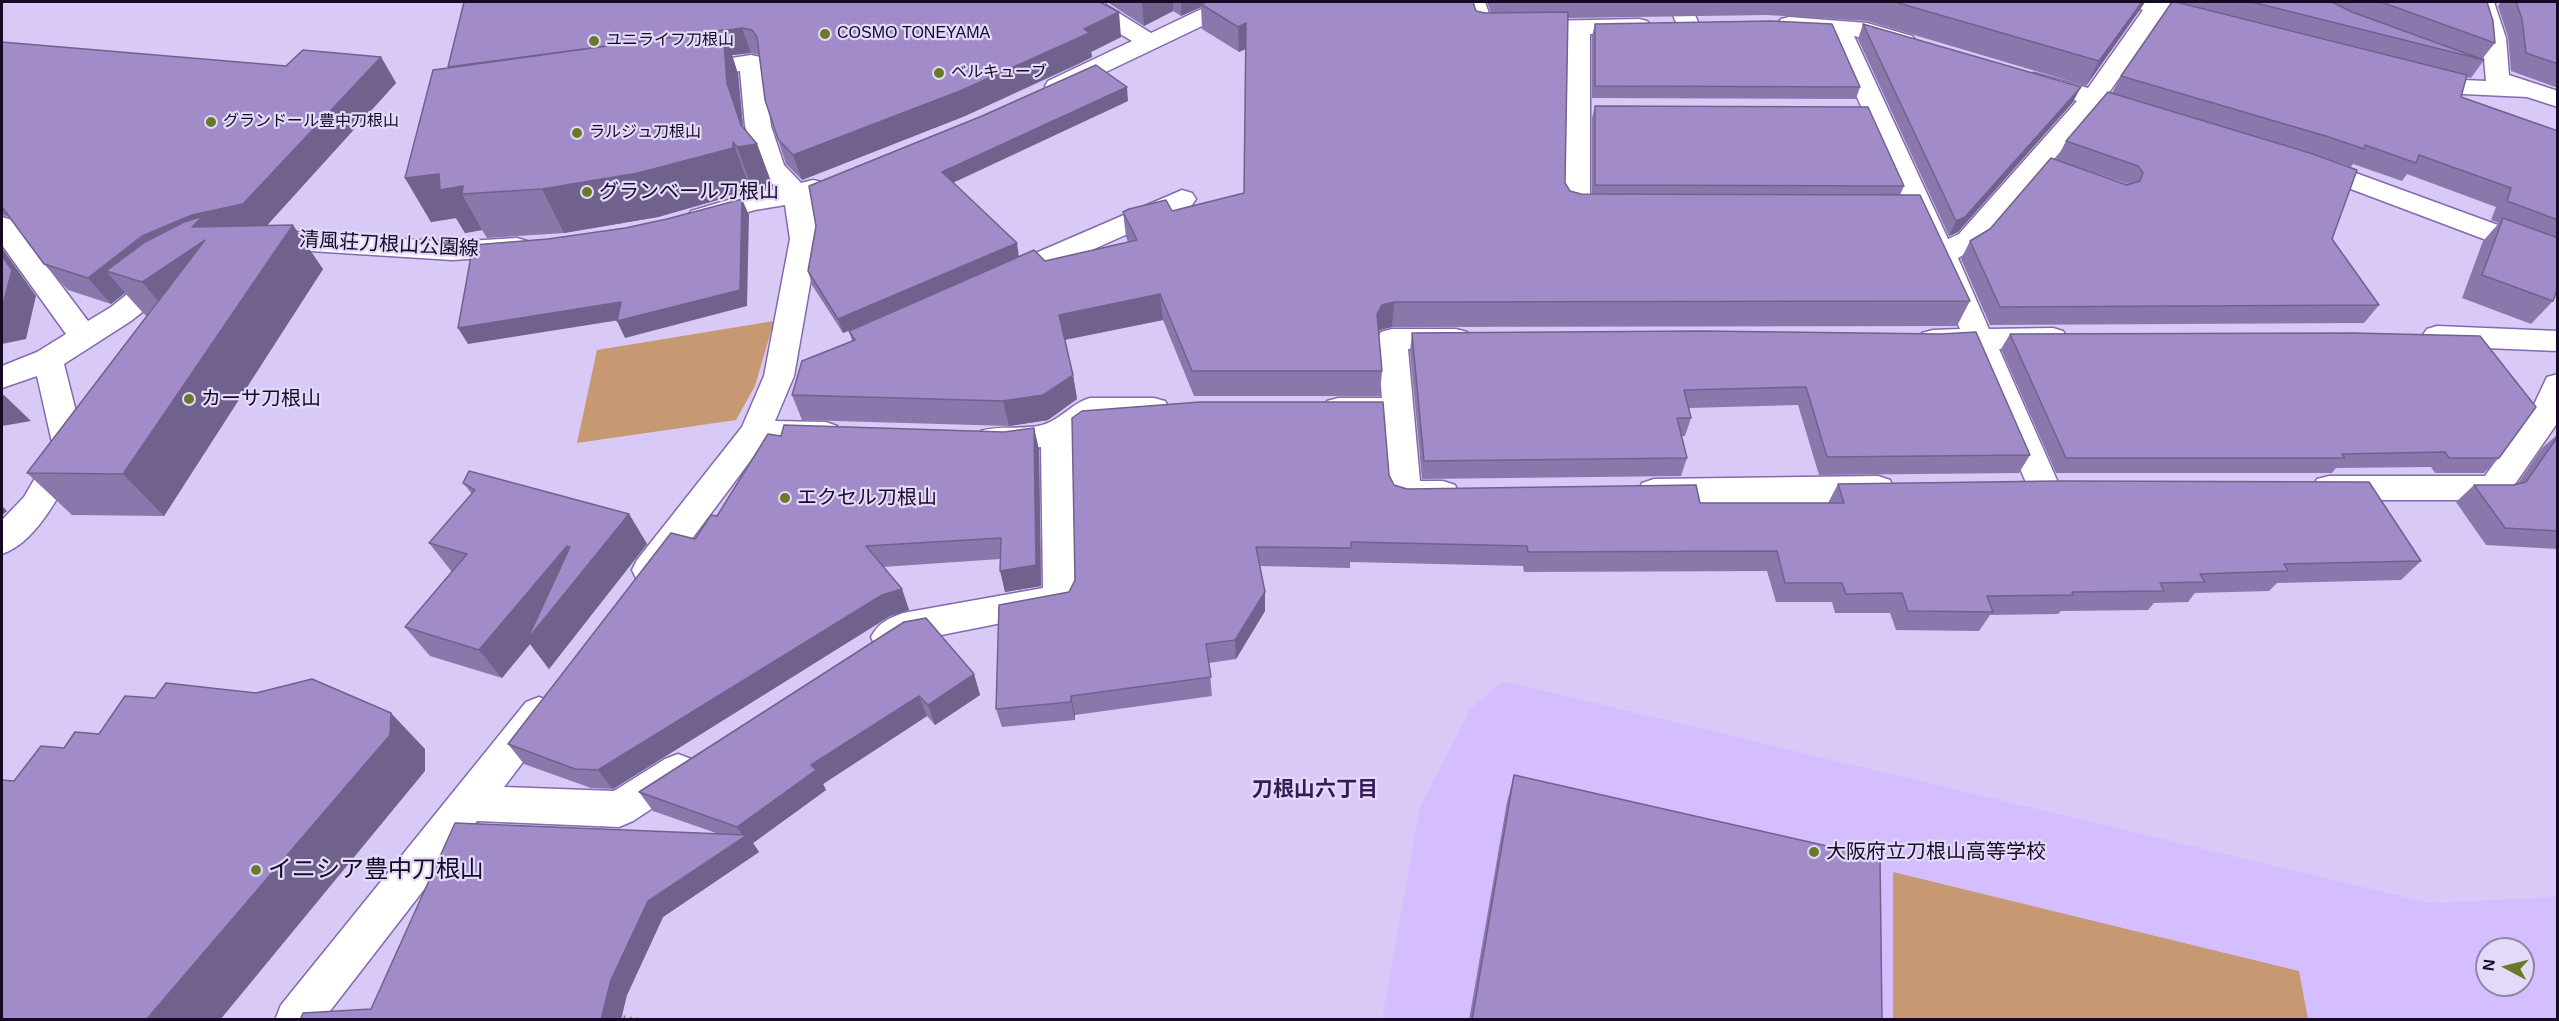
<!DOCTYPE html>
<html>
<head>
<meta charset="utf-8">
<style>
  body { margin:0 }
  #map { position:relative; width:2559px; height:1021px; overflow:hidden; background:#d9c9f6; font-family:Helvetica,sans-serif }
  canvas { display:block }
  .frame { position:absolute; inset:0; border:3px solid #150924; pointer-events:none }
  .north { position:absolute; left:2475px; top:937px; width:60px; height:60px; box-sizing:border-box; background:#e3d9f8; border:2px solid #9186a3; border-radius:50%; rotate:277deg; font-size:16px; font-weight:700; line-height:24px; text-align:center; color:#150924 }
  .north::after { content:''; display:block; margin:auto; width:21px; height:27px; background:#687a29; clip-path:polygon(50% 0,100% 100%,50% 72%,0 100%) }
</style>
</head>
<body>
<div id="map">
<canvas width="2559" height="1021"></canvas>
<div class="frame"></div>
<div class="north">N</div>
</div>
<script>
const ctx = document.querySelector('canvas').getContext('2d');
ctx.lineJoin = 'round';
function fill(path, color) { ctx.fillStyle = color; ctx.fill(path, 'evenodd'); }
function strokePath(path, color, width, dash) { ctx.strokeStyle = color; ctx.lineWidth = width; ctx.lineCap = dash ? 'butt' : 'round'; ctx.setLineDash(dash || []); ctx.stroke(path); }
function write(font, color, halo, rows, align = 'center') {
  ctx.font = font + ' Helvetica,"Noto Sans JP",sans-serif'; ctx.lineWidth = 4.5; ctx.setLineDash([]); ctx.textBaseline = 'middle'; ctx.strokeStyle = halo; ctx.fillStyle = color; for (const [text, x, y, turn = 0] of rows) {
    ctx.save(); ctx.translate(x, y); ctx.rotate((+turn || 0) * Math.PI / 180); ctx.textAlign = isNaN(turn) ? turn : align; if (halo) ctx.strokeText(text, 0, 0); ctx.fillText(text, 0, 0); ctx.restore();
  }
}
const built = new Path2D(`
  M1503 681 2430 903 2557 897V1019L1382 1020 1420 807 1471 708ZM2487 949H2523V985H2487Z`);
const green = new Path2D(`
  M774 321 755 386 736 420 577 443 597 350Z
  M1893 872 2299 971 2308 1019H1893Z`);
const path = new Path2D(`
  M617 1017 640 1020`);
const street = new Path2D(`
  M1082 2H1104L1106 5 1151 33 1216 2H1246L1242 7 1066 91 1057 93 1048 91 1045 86 1048 81 1132 41 1087 14Z
  M1463 2H1485L1492 22 1639 19 1647 21 1651 26 1647 31 1590 34V199L1616 202 1620 208 1616 214C1600 218 1582 218 1566 214L1562 208 1566 35 1482 36 1474 34Z
  M1667 2H1689L1699 24 1695 29 1687 31 1679 29Z
  M2130 2H2166L2220 16 2224 21 2220 26 2212 28 2163 15 2108 94 2154 108 2158 113 2154 118 2145 121 2099 107 1979 246 1958 258 1989 329 2053 328 2063 331 2068 338 2063 345 2053 348 1999 349 2060 487 2056 496 2044 499 2032 496 2028 487 1969 350H1933L1922 347 1918 340 1922 333 1933 330 1960 329 1829 34 1781 29 1777 24 1781 19 1789 17 1867 23 1912 36 1916 41 1912 46 1904 48 1854 36 1948 239 1959 234 2077 101 2025 85 2022 80 2025 75 2034 73 2088 88 2143 10 2133 7Z
  M2471 2H2494L2506 38 2509 75 2558 91V107L2527 97 2463 94 2412 81 2409 76 2412 71 2421 69 2463 80 2486 81 2482 38Z
  M751 55 760 57 763 62 771 126 784 165 801 183 813 180 822 182 826 188 822 194 811 198 818 239 794 376 775 421 826 422 837 426 842 434 837 442 826 446 763 444 661 580 649 584 637 580 632 570 637 560 742 427 764 376 790 239 785 205 755 210 701 226 691 223 687 217 691 211 752 193 777 189 759 168 745 126 740 71 692 78 683 76 680 71 683 66 692 64Z
  M2312 157 2558 247V267L2303 171 2299 165 2303 159Z
  M1182 190 1192 193 1196 199 1192 205 1014 285 1004 288 994 285 990 278 994 271Z
  M2 217 12 220 88 321 111 307 160 268 170 265 180 268 184 275 180 282 131 321 64 364 85 447C66 481 41 541 2 554V520L24 497 53 447 37 376 2 388V366L37 352 66 334 2 245Z
  M295 232 452 242 517 238 527 241 531 247 527 253 517 256 452 260 295 250 260 251 250 248 246 242 250 236 260 233Z
  M2437 326 2558 331V351L2437 346 2427 343 2422 336 2427 329Z
  M1392 329H1456L1467 332 1471 339 1467 346 1456 349H1408L1420 481H1443L1455 485 1459 494 1455 503C1436 509 1412 509 1393 503L1389 494 1383 420H1338L1327 417 1322 409 1327 401 1338 398H1382L1377 339 1381 332Z
  M2558 374V422L2506 497 2494 500H2329L2317 497 2313 488 2317 479 2329 476H2485L2530 413 2547 377Z
  M1090 398H1154L1165 401 1170 409 1165 417 1154 420H1096L1073 438 1077 599 1072 609 911 641 889 652 876 647 871 637C878 623 889 618 903 613L1043 588 1041 447C1020 450 1002 454 981 447L976 439 981 431C1002 424 1029 432 1050 422 1065 415 1074 402 1090 398Z
  M1878 476 1890 480 1894 489 1890 498 1878 502 1654 505 1642 501 1638 492 1642 483 1654 479Z
  M539 697 552 702 557 713 552 724 504 787 614 791 665 759 678 754 691 759 697 771 691 783 633 821 619 827 477 821 323 1020H275L281 1005 526 702Z`);
const wall = new Path2D(`
  M464 2 1121 37 1091 52 1092 57 1079 64 965 116 802 180 786 164 765 100 759 55 751 53 732 55 738 74 743 127 757 144 773 187 753 191 749 185V191L658 217 564 233 487 238 482 230 465 233 456 218 431 222 405 178 448 68Z
  M1107 2H1473L1476 11 1485 13H1491L1487 2H2145L2139 11 2086 86 1867 21 1767 15 1568 18 1565 183 1570 191 1581 194H1592V118L1595 106 1904 186 1900 195 1970 301 1957 326 1392 327 1380 330 1378 333 1382 371 1380 396H1194L1163 320 1065 340 1073 375 1077 399 1048 420 1009 426 802 420 792 395 852 341 849 331 1045 261 1128 242 1126 237 1123 212 1172 211 1244 193 1246 49 1239 52 1202 29 1201 7 1181 16 1173 11 1144 26Z
  M2182 2H2487L2495 43 2482 59 2484 60 2471 78 2466 77 2461 97 2558 131V287L2553 301 2531 324 2462 298 2483 241 2499 223 2491 220 2496 207 2407 174 2402 181 2353 164 2351 167 2317 155 2295 148 2332 239 2379 305 2364 323 1990 325 1961 259 1970 241 2128 184 2056 160 2066 141 2112 93 2121 76Z
  M2501 2H2558V88L2511 71 2508 37 2498 6Z
  M1595 24 1860 87 1856 99 1592 98V36Z
  M1863 24 2073 102 1958 232 1949 236 1858 39Z
  M2 42 286 66 381 57 396 83 267 225 323 269 164 516 72 515 27 473 147 316 144 314 125 293 111 304 68 290 44 264 9 217 2 215Z
  M1128 101 953 183 1019 257 843 333 812 285 808 271 816 226Z
  M1702 331 2030 455 2019 473 1819 475 1798 405 1689 408 1691 418 1685 436H1681L1687 458 1681 476 1422 479 1410 351 1412 333Z
  M2010 334 2499 458 2484 473H2435L2431 467 2336 468 2332 473H2056L2001 349Z
  M1034 428 1039 450 1041 586 1005 592 1000 559 883 567 902 589 909 610 890 616 613 789 591 788 524 764 508 744 695 539 717 516 781 436 1004 432Z
  M2558 434V549L2486 545 2456 502 2474 485H2513L2518 483 2542 448Z
  M1389 475 1394 485 1407 489 1700 503H1828L1838 484 2421 561 2401 580 2277 583 2269 591 2195 593 2188 602 2154 603 2148 610 2061 611 2058 614 1990 615 1979 631 1896 630 1890 613H1835L1832 602H1776L1767 571 1524 572 1523 566 1350 562V568L1260 566 1265 592V611L1236 659 1209 663 1212 696 1075 715V720L1002 727 996 709 1069 592Z
  M463 483 629 514 647 544 549 669 530 644 502 678 430 656 405 627 452 572 429 543 472 494Z
  M974 674 980 695 935 725 927 716 823 784 826 790 753 843 759 852 663 917 627 995 371 1009 716 833 653 811 639 792Z
  M1514 775 1882 1020H1469L1507 802Z`);
const shadedWall = new Path2D(`
  M1142 2H1173V11L1144 26Z
  M1181 2H1213L1201 4V7L1181 16Z
  M2142 2H2145L2139 11 2086 86 2099 61Z
  M1119 12 1121 37 1091 52 1092 57 965 116 802 180 793 155 1084 29Z
  M1246 23 1247 48 1239 52 1238 27Z
  M742 28 751 53 732 55 738 74 743 127 757 144 773 187 753 191 737 147 748 145 448 67Z
  M381 57 396 83 262 231 179 326 142 282 106 271 125 293 111 304 88 278Z
  M1127 87 1128 101 945 186 942 172Z
  M2081 87 2073 102 1958 232 1949 236 1956 221Z
  M733 142 749 185V191L658 217 564 233 542 189Z
  M439 174 463 186 462 194 482 230 465 233 456 218 431 222 405 178Z
  M742 199 749 215 747 306 625 338 617 321 626 319 468 344 458 328Z
  M293 225 323 269 164 516 123 474Z
  M1017 243 1019 257 843 333 838 319Z
  M2 248 36 296 26 339 2 344Z
  M1160 294 1163 320 1063 340 1059 315Z
  M1394 302 1392 327 1380 330 1375 339 1377 314 1382 305Z
  M1073 375 1077 399 1048 420 1009 426 1003 401Z
  M4 395 31 421 2 426V396Z
  M1034 428 1039 450 1041 586 1005 592 1000 571Z
  M2 506 7 511 2 515Z
  M629 514 647 544 549 669 530 644 502 678 479 650 567 546 583 571Z
  M902 589 909 610 890 616 613 789 598 770 882 595Z
  M1265 592V611L1236 659 1235 640Z
  M974 674 980 695 935 725 928 705Z
  M919 696 927 716 823 784 826 790 753 843 759 852 663 917 627 995 621 1020H601L611 980 648 901 744 837 737 827 811 765Z
  M1071 696 1075 715V720L1071 702Z
  M391 713 425 749V771L220 1020H146Z`);
const building = new Path2D(`
  M464 2H1100L1119 12 1084 29 1089 33 1076 39 960 91 793 155 778 139 765 100 757 37 752 30 742 28 448 67Z
  M1207 2H1473L1476 11 1485 13 1568 12 1565 183 1570 191 1581 194 1920 195 1970 301 1394 302 1382 305 1377 314 1382 371H1192L1160 294 1059 315 1073 375 1043 395 1003 401 792 395 802 361 855 340 849 331 1034 250 1045 261 1137 240 1123 212 1129 209 1166 200 1172 211 1244 193 1246 23 1238 27 1201 4Z
  M1895 2H2142L2099 61Z
  M2172 2H2176L2467 75 2461 97 2558 131V220L2507 201 2511 188 2419 155 2416 163 2365 145 2364 149 2329 137 2121 76Z
  M2252 2H2332L2352 12 2484 60Z
  M2381 2H2487L2493 21 2495 43Z
  M2516 2H2558V64L2526 53 2522 19Z
  M1771 21 1832 24 1860 87 1595 86V24Z
  M1863 24 2081 87 1965 217 1956 221Z
  M723 30 727 83 741 125 757 144 737 147 733 142V148L638 173 542 189 462 194 463 186 440 190 439 174 405 178 433 70Z
  M2 42 286 66 303 50 381 57 243 204 192 215 142 236 88 278 44 264 2 207Z
  M1096 65 1127 87 942 172 1017 243 838 319 808 271 816 226 809 186 982 116Z
  M2108 92 2310 153 2357 170 2332 239 2379 305 2000 307 1970 241 1990 229 2051 158 2127 185 2140 181 2143 173 2138 166 2066 141Z
  M1595 106 1868 107 1904 186 1595 185Z
  M742 199 740 290 617 321 621 302 458 328 473 245 548 239 625 228 667 219Z
  M203 216 192 227 293 225 123 474 27 473 205 240 142 282 106 271 145 242 184 222Z
  M2503 218 2558 238V287L2553 301 2482 275Z
  M2 256 12 270 2 308Z
  M1702 331 1941 334 1976 332 2030 455 1827 457 1806 387 1684 390 1691 418H1677L1687 458 1424 461 1412 333Z
  M2353 333 2480 336 2536 407 2499 458H2449L2445 452 2342 454 2345 458H2066L2010 334Z
  M1200 402H1383L1389 475 1394 485 1407 489 1696 485 1700 503H1844L1838 484 2058 481 2369 482 2421 561 2284 564 2288 571 2200 574 2205 582 2160 583 2164 591 2072 592 2073 595 1987 596 1993 612 1908 611 1902 593 1846 594 1842 583H1785L1777 551 1528 552 1527 546 1351 542V548L1256 547 1265 592 1235 640 1206 644 1211 677 1071 696V702L996 709 999 605 1069 592 1075 580 1072 418 1082 411Z
  M784 425 1004 432 1034 428 1036 565 1000 571 1001 538 866 546 902 589 882 595 598 770 575 769 508 744 671 533 695 539 711 515 717 516 768 434 781 436Z
  M2558 436V531L2505 528 2474 485H2513L2526 482Z
  M469 471 629 514 527 640 570 547 567 546 479 650 405 627 467 554 429 543 475 490 463 483Z
  M926 618 974 674 928 705 919 696 811 765 816 770 737 827 639 792 904 622Z
  M312 679 391 713 390 735 146 1020H2V780L14 781 41 746 64 748 75 732 99 734 125 696 155 698 166 683 256 693Z
  M1514 775 1880 858 1882 1020H1472Z
  M455 823 747 835 648 901 611 980 601 1020H300L303 1013 371 1009Z`);
const markers = [
  [825,34,6,"#687a29"],
  [594,41,6,"#687a29"],
  [939,73,6,"#687a29"],
  [211,122,6,"#687a29"],
  [577,133,6,"#687a29"],
  [587,192,6,"#687a29"],
  [189,399,6,"#687a29"],
  [785,498,6,"#687a29"],
  [1814,852,6,"#687a29"],
  [256,870,6,"#687a29"]
];
const farPoinames = [
  ["COSMO TONEYAMA",837,34],
  ["ユニライフ刀根山",606,41],
  ["ベルキューブ",951,73],
  ["グランドール豊中刀根山",223,122],
  ["ラルジュ刀根山",589,133]
];
const poiNames = [
  ["グランベール刀根山",599,192],
  ["カーサ刀根山",201,399],
  ["エクセル刀根山",797,498],
  ["大阪府立刀根山高等学校",1826,852]
];
const streetNames = [
  ["清風荘刀根山公園線",389,245,3]
];
const neighbourhoodNames = [
  ["刀根山六丁目",1315,790]
];
const nearPoinames = [
  ["イニシア豊中刀根山",268,870]
];
fill(built, '#d5beff');
fill(green, '#c69973');
strokePath(street, '#8369ae', 3);
strokePath(path, '#7d6f93', 4.5, [1.5, 5]);
fill(street, '#fff');
fill(wall, '#8a78ad');
fill(shadedWall, '#71618d');
fill(building, '#a18bc9');
strokePath(building, '#71618d', 1.5);
for (const [x, y, r, color] of markers) { const dot = new Path2D(); dot.arc(x, y, r, 0, 2 * Math.PI); ctx.fillStyle = color; ctx.fill(dot); strokePath(dot, '#e3d9f8', 2); }
write('16px', '#150924', '#e3d9f8', farPoinames, 'left');
write('20px', '#150924', '#e3d9f8', poiNames, 'left');
write('20px', '#150924', '#e3d9f8', streetNames);
write('bold 21px', '#361b58', '#e3d9f8', neighbourhoodNames);
write('24px', '#150924', '#e3d9f8', nearPoinames, 'left');
</script>
</body>
</html>
